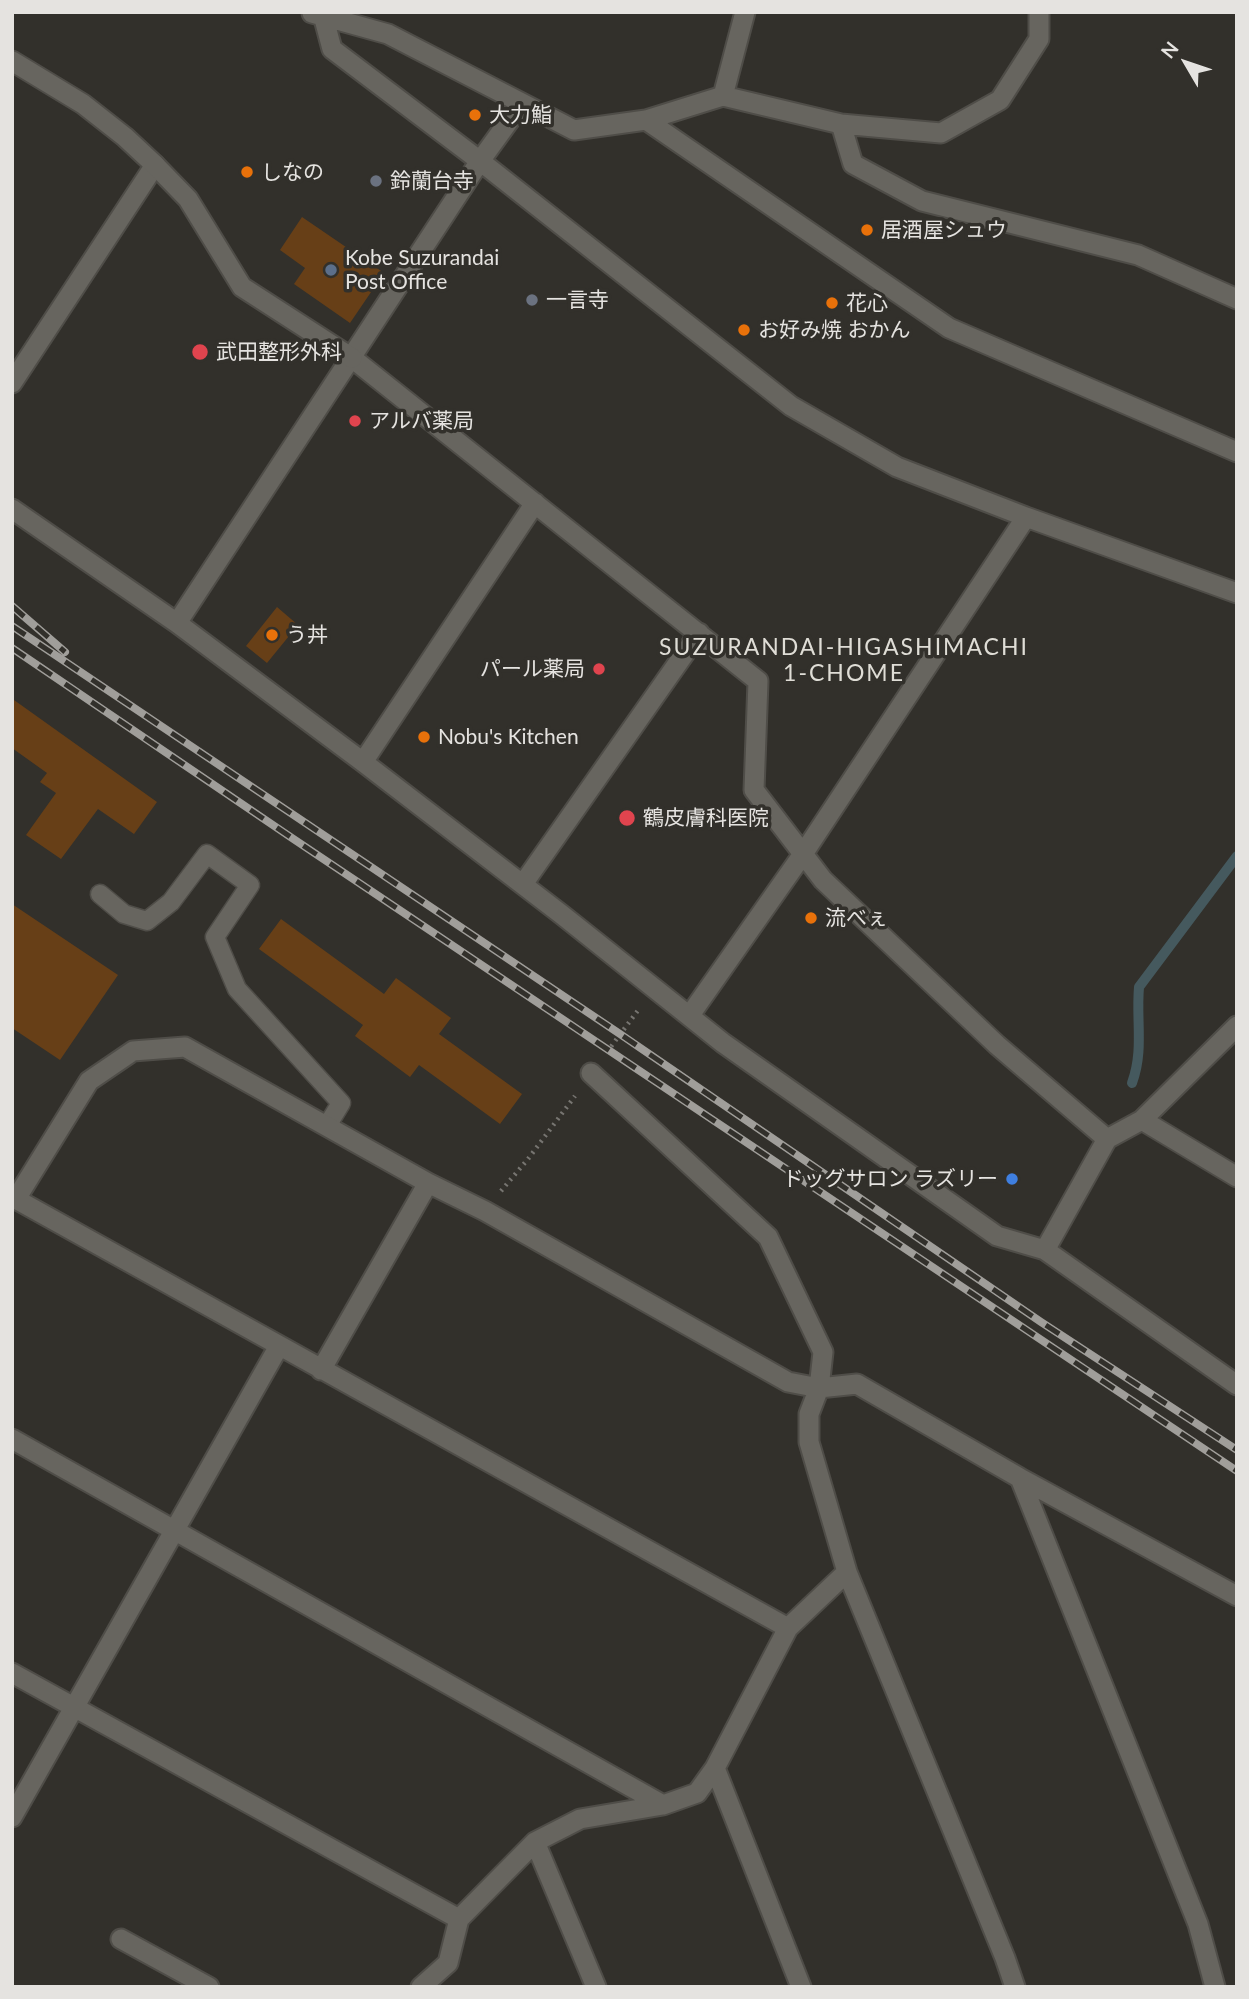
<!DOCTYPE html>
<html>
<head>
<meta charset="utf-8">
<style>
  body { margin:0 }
  #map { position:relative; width:1249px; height:1999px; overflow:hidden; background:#32302b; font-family:Lato,sans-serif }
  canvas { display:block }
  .frame { position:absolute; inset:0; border:14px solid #e5e3e0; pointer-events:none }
  .north { position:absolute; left:1151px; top:28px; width:70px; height:70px; -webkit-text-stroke:5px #32302b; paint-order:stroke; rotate:309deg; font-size:19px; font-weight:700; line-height:28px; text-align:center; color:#e5e3e0 }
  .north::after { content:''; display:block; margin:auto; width:24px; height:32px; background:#e5e3e0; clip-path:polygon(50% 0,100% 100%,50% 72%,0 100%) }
</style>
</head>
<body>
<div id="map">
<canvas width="1249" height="1999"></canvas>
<div class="frame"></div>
<div class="north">N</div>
</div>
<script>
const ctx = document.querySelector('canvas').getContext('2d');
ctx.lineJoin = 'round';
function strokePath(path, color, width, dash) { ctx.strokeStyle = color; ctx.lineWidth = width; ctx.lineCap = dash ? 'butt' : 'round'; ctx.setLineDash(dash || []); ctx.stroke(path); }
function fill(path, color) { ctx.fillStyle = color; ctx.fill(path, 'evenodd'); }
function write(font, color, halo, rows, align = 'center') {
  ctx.font = font + ' Lato,"Noto Sans JP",sans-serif'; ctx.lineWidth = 7; ctx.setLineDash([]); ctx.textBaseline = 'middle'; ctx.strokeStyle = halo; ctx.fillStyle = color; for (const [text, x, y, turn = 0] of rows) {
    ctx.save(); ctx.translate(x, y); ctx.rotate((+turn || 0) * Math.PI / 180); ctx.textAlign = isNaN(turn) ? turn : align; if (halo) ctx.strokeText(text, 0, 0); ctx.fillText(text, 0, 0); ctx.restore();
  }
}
const stream = new Path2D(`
  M1132 1083C1144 1050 1136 1021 1139 987L1237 856`);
const building = new Path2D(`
  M302 217 384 273 350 323 294 284 305 268 280 250Z
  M277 607 298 625 267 663 246 646Z
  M14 700 157 802 134 834 98 809 61 859 26 835 56 793 40 782 47 773 12 748V703Z
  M12 904 118 975 60 1060 12 1028Z
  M281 919 384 994 396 978 451 1018 439 1034 522 1094 500 1124 419 1065 410 1077 355 1036 363 1025 259 949Z`);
const path = new Path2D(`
  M607 1052 639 1009
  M501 1191 528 1159 575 1096`);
const service = new Path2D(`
  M100 894 124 914 147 921 171 902 207 854 250 885 215 937 237 989 341 1103 327 1126`);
const minor = new Path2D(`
  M324 12 323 15 332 49 480 161 791 406 897 467 1026 517 1237 593
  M312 13 388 34 574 130 646 120 723 96 841 124 941 133 1000 100 1039 39V12
  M723 96 745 12
  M646 120 949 328 1237 452
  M841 124 853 164 922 201 1138 255 1237 299
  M352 358 758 681 754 790 823 880 997 1045 1107 1139 1045 1250
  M12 383 155 165
  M12 509 177 623 363 762 561 914 723 1043 997 1236 1045 1250 1237 1385
  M177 623 480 161 522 103
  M363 762 535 503
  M523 884 699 633
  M690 1015 803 854 1026 517
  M591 1073 768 1237 823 1352 819 1388 809 1414V1442L847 1572 1005 1958 1015 1987
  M1142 1120 1237 1026
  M1107 1139 1142 1120 1237 1177
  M12 1197 788 1628
  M16 1199 89 1081 133 1051 185 1047 428 1183 485 1211 788 1382 819 1388 857 1384 1020 1478 1237 1596
  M321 1370 428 1183
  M12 1439 663 1805
  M1020 1478 1198 1924 1215 1987
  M12 1673 459 1919
  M715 1768 801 1987
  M12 1817 279 1346
  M535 1842 596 1987
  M121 1939 209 1987
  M421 1987 448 1963 459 1919 535 1842 580 1819 663 1805 697 1793 715 1768 788 1628 847 1572`);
const tertiary = new Path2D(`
  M12 61 83 104 125 137 155 165 188 199 242 287 352 358`);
const rail = new Path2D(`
  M12 606 65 652
  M12 626 620 1034 1041 1322 1237 1450
  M12 648 292 838 1237 1471`);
const markers = [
  [475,115,7,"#e8710a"],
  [247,172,7,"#e8710a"],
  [376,181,7,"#6b7280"],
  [867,230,7,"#e8710a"],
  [331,270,7,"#5c6f8a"],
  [532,300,7,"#6b7280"],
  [832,303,7,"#e8710a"],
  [744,330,7,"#e8710a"],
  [200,352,9,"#e0444e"],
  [355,421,7,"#e0444e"],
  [272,635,7,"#e8710a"],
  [599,669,7,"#e0444e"],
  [424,737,7,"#e8710a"],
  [627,818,9,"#e0444e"],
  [811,918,7,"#e8710a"],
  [1012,1179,7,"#3f7fe0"]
];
const poiNames = [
  ["大力鮨",489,115],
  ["しなの",261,172],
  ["鈴蘭台寺",390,181],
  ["居酒屋シュウ",881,230],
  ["Kobe Suzurandai",345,258],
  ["Post Office",345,282],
  ["一言寺",546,300],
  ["花心",846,303],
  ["お好み焼 おかん",758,330],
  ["武田整形外科",216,352],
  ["アルバ薬局",369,421],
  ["う丼",286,635],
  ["パール薬局",585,669,"right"],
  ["Nobu's Kitchen",438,737],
  ["鶴皮膚科医院",643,818],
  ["流べぇ",825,918],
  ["ドッグサロン ラズリー",998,1179,"right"]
];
const neighbourhoodNames = [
  ["SUZURANDAI-HIGASHIMACHI",844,648],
  ["1-CHOME",844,674]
];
strokePath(stream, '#45595e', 10);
fill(building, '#673f17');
strokePath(service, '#4f4d48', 21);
strokePath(minor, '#4f4d48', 23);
strokePath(tertiary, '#4f4d48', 23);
strokePath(path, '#777571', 4.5, [2, 5]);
strokePath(service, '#67655f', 18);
strokePath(minor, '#67655f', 19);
strokePath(tertiary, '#67655f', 19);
strokePath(rail, '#a09e9a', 8);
strokePath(rail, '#32302b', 5, [16]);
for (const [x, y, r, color] of markers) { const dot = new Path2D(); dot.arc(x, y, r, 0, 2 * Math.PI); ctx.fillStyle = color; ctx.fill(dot); strokePath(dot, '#32302b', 2.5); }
write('21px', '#e5e3e0', '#32302b', poiNames, 'left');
ctx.letterSpacing = '2px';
write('23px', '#dfddd6', '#32302b', neighbourhoodNames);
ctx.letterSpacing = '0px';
</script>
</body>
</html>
